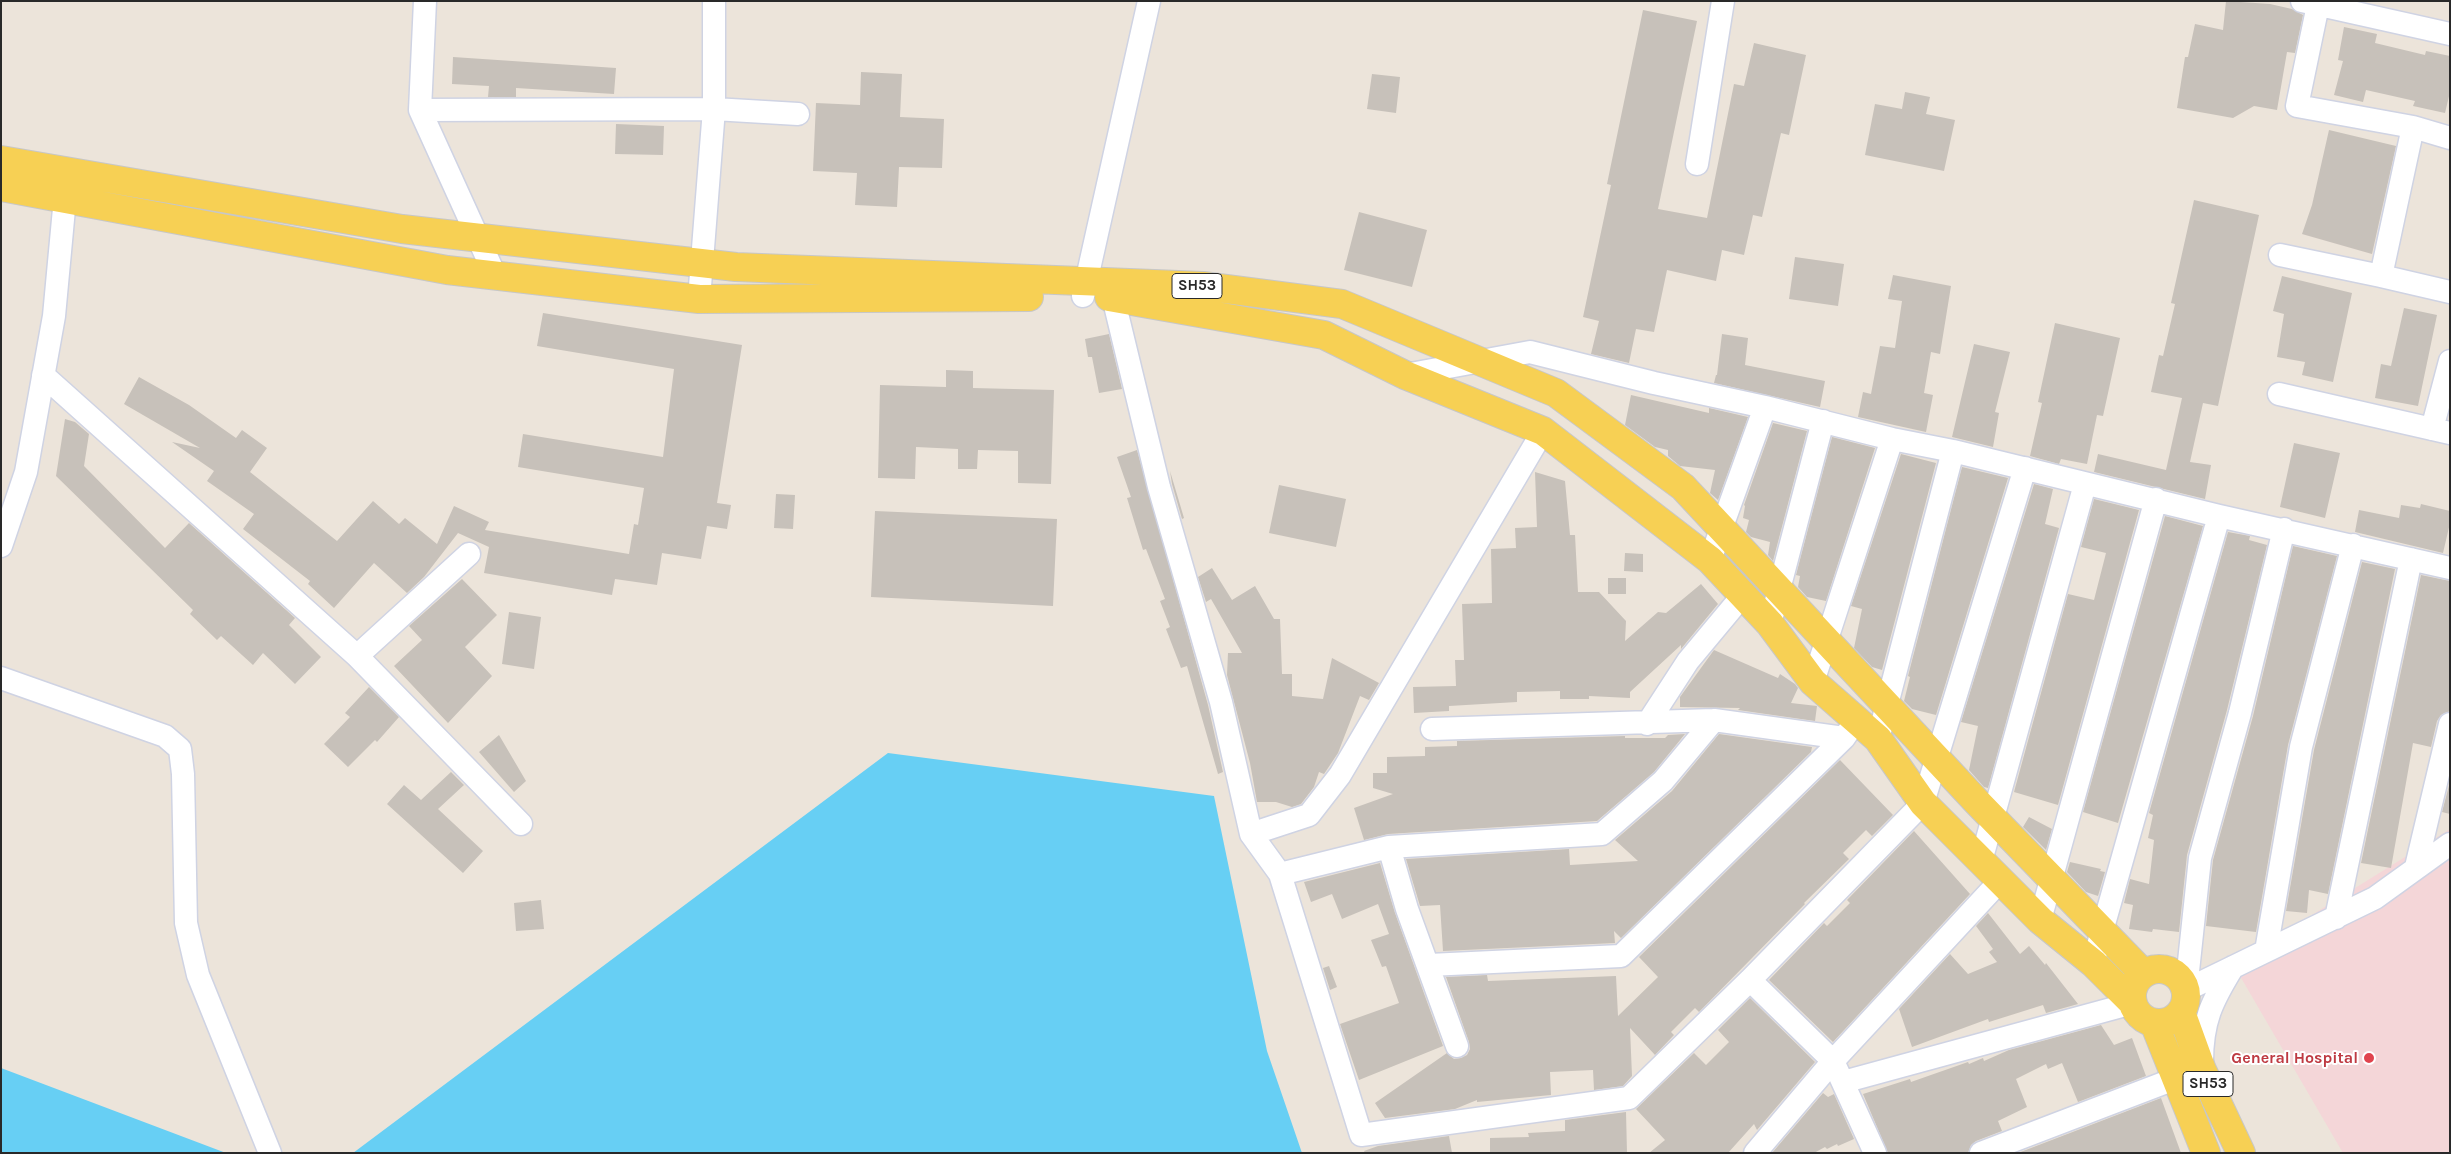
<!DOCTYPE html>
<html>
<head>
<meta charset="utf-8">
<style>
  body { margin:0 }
  #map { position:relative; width:2451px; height:1154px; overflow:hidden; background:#ece4da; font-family:Karla,sans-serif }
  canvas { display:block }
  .frame { position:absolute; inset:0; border:2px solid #292929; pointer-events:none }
</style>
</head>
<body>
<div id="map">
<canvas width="2451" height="1154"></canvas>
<div class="frame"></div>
</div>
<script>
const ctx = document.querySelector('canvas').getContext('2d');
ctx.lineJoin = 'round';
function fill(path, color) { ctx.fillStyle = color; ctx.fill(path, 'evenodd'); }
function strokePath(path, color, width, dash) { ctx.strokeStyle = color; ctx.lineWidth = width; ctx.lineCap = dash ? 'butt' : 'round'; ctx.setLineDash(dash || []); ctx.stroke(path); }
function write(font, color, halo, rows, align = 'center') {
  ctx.font = font + ' Karla,sans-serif'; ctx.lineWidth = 4; ctx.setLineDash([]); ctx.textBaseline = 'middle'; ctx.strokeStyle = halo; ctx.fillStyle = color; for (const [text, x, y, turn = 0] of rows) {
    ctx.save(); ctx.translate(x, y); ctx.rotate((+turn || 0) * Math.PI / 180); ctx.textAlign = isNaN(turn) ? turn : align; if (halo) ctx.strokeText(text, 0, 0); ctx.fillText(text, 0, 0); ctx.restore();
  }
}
const medical = new Path2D(`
  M2450 829V1153H2343L2233 964Z`);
const water = new Path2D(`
  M888 753 1214 796 1267 1051 1302 1153H353Z
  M1 1068 226 1153H1Z`);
const building = new Path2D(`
  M2226 1 2270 4 2292 9 2303 15 2295 53 2287 52 2277 110 2254 106 2233 118 2177 108 2185 57H2188L2195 24 2223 30Z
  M1643 10 1697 21 1658 209 1707 218 1734 84 1744 86 1754 43 1806 55 1789 135 1781 133 1762 217 1753 215 1744 255 1722 250 1716 281 1667 270 1654 332 1636 329 1629 363 1591 354 1599 321 1583 317 1611 185 1607 184Z
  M2344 27 2377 34 2375 43 2425 55 2426 51 2450 56V92L2445 113 2413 106 2415 101 2366 90 2363 102 2334 95 2343 61 2338 60Z
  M453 57 616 68 614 94 516 88V97H488L489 86 452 84Z
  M861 72 902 74 900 117 944 119 942 168 899 167 897 207 855 205 857 173 813 171 816 103 860 105Z
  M1372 74 1400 77 1396 113 1367 109Z
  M1905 92 1930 97 1926 114 1955 120 1944 171 1865 155 1875 104 1902 109Z
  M616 124 664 126 663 155 615 154Z
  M2329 130 2396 146 2372 254 2302 234 2312 205Z
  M2194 200 2259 215 2218 406 2203 403 2190 462 2211 465 2205 499 2094 472 2098 454 2166 470 2182 398 2151 392 2159 355 2163 356 2175 304 2171 303Z
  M1359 212 1427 230 1412 287 1344 270Z
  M1795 257 1844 264 1838 306 1789 299Z
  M1893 275 1951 286 1940 354 1931 352 1924 393 1933 395 1926 432 1858 417 1863 392 1871 394 1880 346 1895 348 1902 301 1888 299Z
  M2282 276 2352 293 2333 382 2302 375 2305 362 2277 357 2284 314 2273 311Z
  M2404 308 2437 315 2418 406 2375 398 2381 364 2391 366Z
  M543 313 742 345 717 503 731 505 727 529 707 526 701 559 662 553 657 585 615 579 612 595 484 573 489 547 458 533 424 577 407 593 374 563 334 608 308 584 310 581 243 529 254 514 207 481 214 471 172 442 200 448 124 404 139 377 189 405 236 438 242 430 267 448 250 472 337 541 373 501 399 524 405 518 437 544 454 506 489 522 485 530 629 554 634 524 638 525 644 488 518 467 523 434 663 457 674 369 537 346Z
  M2055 323 2120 338 2103 416 2097 415 2087 464 2061 459 2059 464 2030 456 2042 403 2038 402Z
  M1109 334 1122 389 1099 393 1092 357H1088L1085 339Z
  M1722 334 1748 338 1745 365 1825 381 1820 407 1714 383 1716 375H1717Z
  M1974 344 2010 352 1995 412 1999 413 1993 447 1952 437Z
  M946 370 973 371V388L1054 390 1051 484 1018 483V451L978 450 977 469H958V449L916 447 915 479 878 478 880 385 946 387Z
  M1631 395 1709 413V408L1748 417 1718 500 1710 493 1715 470 1680 466 1668 456V450L1655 447 1625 425Z
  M65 419 75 422 89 434 84 466 165 548 189 523 295 618 289 625 321 657 295 684 263 653 253 665 221 636 217 640 190 614 193 610 56 476Z
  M1773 423 1807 431 1773 561 1768 555 1770 542 1751 537 1746 532 1749 520 1743 518 1745 506 1744 505Z
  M1832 437 1875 448 1826 601 1807 597 1798 587 1800 576 1796 575Z
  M2294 443 2340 453 2325 518 2280 507Z
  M1137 450 1208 705 1223 772 1218 774 1187 666 1181 668 1166 629 1170 627 1160 601 1165 599 1146 549 1143 550 1127 498 1131 497 1117 457Z
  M1901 454 1936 463 1882 670 1872 667 1854 648 1862 609 1851 606Z
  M1962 467 2008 478 1936 715 1912 709 1904 701 1910 677 1908 676Z
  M1170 471 1184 518 1182 519 1172 484Z
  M1535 472 1565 481 1570 535H1575L1578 592H1599L1626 621 1625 641 1658 612 1666 613 1701 584 1718 604 1681 649V645L1630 692V698L1589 696V699H1560V691L1517 692V702L1449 706V711L1414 713 1413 687 1456 686 1455 660H1464L1462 604 1492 603 1491 549 1516 548 1515 528 1537 527Z
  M2034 484 2053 489 2045 524 2059 528 1988 788 1984 787 1969 770 1978 726 1961 722Z
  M1279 485 1346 499 1336 547 1269 533Z
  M776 494 795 495 793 529 774 528Z
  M2094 499 2139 510 2058 805 2014 792 2068 594 2094 600 2106 553 2081 547Z
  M2421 504 2450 511V523L2443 553 2355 532 2359 510 2399 518 2401 505 2420 508Z
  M875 511 1057 519 1053 606 871 597Z
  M2165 516 2203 526 2118 823 2083 812Z
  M2228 532 2250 536 2249 540 2267 545 2227 710 2187 855 2179 932 2153 929 2152 932 2129 929 2133 905 2124 903 2130 879 2149 884 2154 840 2148 838 2153 815 2149 813Z
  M2293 546 2337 556 2288 745 2256 932 2206 926 2213 860 2253 716Z
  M1625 553 1643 554V572L1624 571Z
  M2362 562 2395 569 2328 894 2309 890 2307 913 2286 911 2314 750Z
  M1212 568 1232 600 1255 586 1274 619H1280L1282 674H1292V696L1323 699 1332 658 1379 683 1369 700 1360 696 1338 753 1324 774 1319 772 1314 787 1301 804 1292 807 1276 802H1257L1250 763 1227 675 1228 653H1242L1211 599 1206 602 1198 577Z
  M2421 575 2450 581V711L2441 715 2437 721 2431 747 2413 743 2391 868 2361 863Z
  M1608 578H1626V594H1608Z
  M462 579 497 615 465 647 492 676 448 723 394 666 422 640 409 626Z
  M509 612 541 617 534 669 502 664Z
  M1714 650 1778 678 1780 674 1795 684 1798 688 1791 703 1817 706 1815 721 1738 710 1740 708 1680 707V697Z
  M369 687 399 717 377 742 375 740 348 767 324 744 350 717 345 713Z
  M1685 734 1654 772 1597 821 1388 834 1364 840 1354 808 1393 794 1373 788V773H1387V757L1425 756V747L1457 746V741L1625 736V738H1665L1668 735Z
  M1719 734 1812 747 1811 752 1621 938 1614 931 1615 943 1443 951 1440 905 1420 906 1406 859 1569 849 1570 865 1638 861 1615 840 1672 791Z
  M499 735 526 781 514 792 479 752Z
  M1840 760 1893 815 1872 836 1866 830 1843 853 1849 859 1804 903 1805 904 1699 1012 1695 1008 1671 1032 1674 1035 1655 1055 1630 1028 1632 1076 1623 1086 1594 1090 1593 1070 1550 1072 1551 1095 1477 1102V1100L1455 1109 1385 1118 1375 1103 1447 1053 1454 1059 1461 1058 1467 1055 1470 1049 1469 1042 1446 977 1487 975 1488 981 1616 976 1618 1016 1658 977 1639 957Z
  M451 772 464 785 438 809 483 851 463 873 387 804 404 785 421 800Z
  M2450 782V814L2442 812Z
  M2029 817 2052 829 2046 850 2023 827Z
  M1914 831 1970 894 1833 1042 1769 980 1824 923 1827 926 1850 903 1847 900Z
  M2070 862 2101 869 2100 871 2105 872 2098 896 2086 892 2067 872Z
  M1380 863 1395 913 1443 1046 1359 1080 1340 1024 1399 1003 1386 966 1382 967 1371 940 1389 934 1378 904 1342 919 1332 894 1311 902 1304 882Z
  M541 900 544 929 516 931 514 903Z
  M1988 913 2020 954 2029 946 2045 965 2046 963 2078 1004 2046 1013 2043 1005 1989 1022 1988 1019 1912 1047 1899 1009 1950 954 1968 974 1997 962 1989 952 1993 949 1976 926Z
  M1329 966 1337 987 1330 990 1323 968Z
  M1750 998 1815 1062 1757 1130 1754 1124 1728 1153H1649L1665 1140 1636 1109 1694 1053 1706 1065 1729 1042 1718 1030Z
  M2101 1025 2114 1045 2132 1038 2146 1076 2078 1102 2062 1063 2048 1069 2046 1064 2016 1079 2027 1107 1998 1121 2002 1131 1976 1141 1971 1145 1968 1153H1888L1863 1094 1910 1079 1911 1082 1968 1062 1969 1064 1983 1058 1984 1061 2009 1050Z
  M1823 1093 1828 1097 1834 1094 1854 1139 1838 1146 1837 1144 1827 1149 1825 1147 1814 1153H1772Z
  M2161 1098 2181 1153H2018Z
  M1626 1112 1627 1153H1490V1138L1529 1137 1528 1133 1565 1131V1120Z
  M1449 1136 1452 1153H1365L1364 1151 1378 1146Z`);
const minor = new Path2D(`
  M425 1 420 110 494 273
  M2302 1 2450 34
  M2318 5 2297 106 2413 127
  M420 110 714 109 798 114
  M2450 138 2413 127 2381 276 2450 292
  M1697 164 1723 1
  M2280 255 2381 276
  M1083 296 1149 1
  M1113 297 1159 487 1221 702 1251 834 1280 874 1361 1135 1629 1098 1750 980 1923 803 2025 468
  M699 299 714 109V1
  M43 375 357 656 521 824
  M1405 375 1530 352 1654 383 1765 407 1892 439 1953 451 2219 516 2450 568
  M2279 394 2450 433
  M2432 429 2450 361
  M1 546 26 472 54 316 65 198
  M1710 560 1765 407
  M1770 624 1823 421
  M357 656 469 554
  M1 678 165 736 180 749 183 774 186 923 198 975 270 1153
  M1813 682 1892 439
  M1647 724 1688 661 1743 595
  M1432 729 1714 720 1844 738
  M1878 739 1953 451
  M1251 834 1309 815 1340 775 1543 431
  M1389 847 1407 909 1457 1046
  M1981 861 2085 484
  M2416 867 2450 724
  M1280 874 1389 847 1602 834 1663 781 1714 720
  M2336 918 2411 559
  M2040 920 2156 499
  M2266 951 2301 747 2353 545
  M2093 963 2219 516
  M1429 965 1621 956 1844 738 1855 722
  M1750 980 1833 1061 1875 1153
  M2186 990 2200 858 2240 713 2284 529
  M2186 990 2375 898 2450 844
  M2202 1062C2202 1021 2212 1001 2233 967
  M1843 1082 2133 1003
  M1755 1153 1833 1061 2000 881
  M1981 1153 2177 1078`);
const major = new Path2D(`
  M1 160 402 229 736 267 1203 286 1342 304 1556 393 1683 487 1977 802 2143 973
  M1 187 447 270 699 299 1029 297
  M1109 297 1324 335 1405 375 1543 431 1710 560 1770 624 1813 682 1878 739 1923 803 2040 920 2093 963 2133 1003
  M2132 996a27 27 0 1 1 54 0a27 27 0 1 1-54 0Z
  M2181 1012 2202 1070 2241 1153
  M2154 1023 2206 1153`);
const markers = [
  [2369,1058,6,"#e0444e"]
];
const shields = [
  [1197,286,50],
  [2208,1084,50]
];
const shieldNames = [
  ["SH53",1197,286],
  ["SH53",2208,1084]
];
const healthNames = [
  ["General Hospital",2358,1058]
];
fill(medical, '#f4d6d8');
fill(water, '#67cff4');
fill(building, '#c7c1ba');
strokePath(minor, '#cfd3e3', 25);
strokePath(major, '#c7c7c7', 30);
strokePath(minor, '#fff', 22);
strokePath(major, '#f7d054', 28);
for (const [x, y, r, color] of markers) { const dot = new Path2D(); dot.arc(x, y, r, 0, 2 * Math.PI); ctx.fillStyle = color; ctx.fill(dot); strokePath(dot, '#fff', 2); }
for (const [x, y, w] of shields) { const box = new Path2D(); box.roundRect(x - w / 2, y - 12.5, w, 25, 4); ctx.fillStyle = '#fff'; ctx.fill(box); strokePath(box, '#292929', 1); }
write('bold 15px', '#292929', null, shieldNames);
write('bold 16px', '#be3a42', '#fff', healthNames, 'right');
</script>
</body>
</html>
